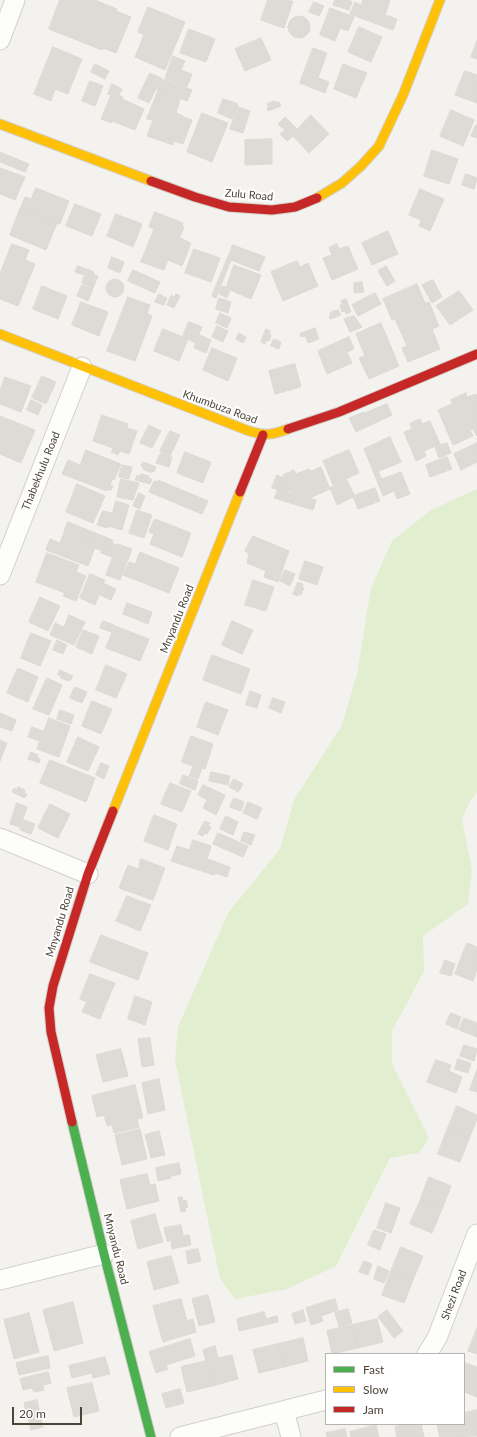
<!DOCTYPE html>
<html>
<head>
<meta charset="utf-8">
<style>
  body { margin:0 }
  #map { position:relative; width:477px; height:1437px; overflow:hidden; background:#f4f2ee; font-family:Lato,sans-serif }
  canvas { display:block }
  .legend { position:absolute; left:325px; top:1353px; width:140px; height:72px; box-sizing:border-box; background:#fff; border:1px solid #b7b4b0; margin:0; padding:5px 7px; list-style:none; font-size:12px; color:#4b4439 }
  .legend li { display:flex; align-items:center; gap:8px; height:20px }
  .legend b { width:20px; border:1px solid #b7b4b0 }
  .scale { position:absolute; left:12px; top:1407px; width:70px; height:18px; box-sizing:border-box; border:2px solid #4b4439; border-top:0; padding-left:5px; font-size:12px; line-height:14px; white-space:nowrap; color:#4b4439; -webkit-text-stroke:3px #fff; paint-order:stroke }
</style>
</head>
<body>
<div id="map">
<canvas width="477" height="1437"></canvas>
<ul class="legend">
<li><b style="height:5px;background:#4caf50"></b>Fast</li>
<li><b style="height:5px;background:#ffc107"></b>Slow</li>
<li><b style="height:5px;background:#c62828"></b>Jam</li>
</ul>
<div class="scale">20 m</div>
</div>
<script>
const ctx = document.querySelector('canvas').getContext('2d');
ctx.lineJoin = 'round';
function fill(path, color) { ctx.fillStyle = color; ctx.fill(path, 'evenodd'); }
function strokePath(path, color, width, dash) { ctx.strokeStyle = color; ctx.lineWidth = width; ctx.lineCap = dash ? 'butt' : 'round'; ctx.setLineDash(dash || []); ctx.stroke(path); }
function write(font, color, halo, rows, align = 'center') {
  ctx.font = font + ' Lato,sans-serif'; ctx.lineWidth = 4; ctx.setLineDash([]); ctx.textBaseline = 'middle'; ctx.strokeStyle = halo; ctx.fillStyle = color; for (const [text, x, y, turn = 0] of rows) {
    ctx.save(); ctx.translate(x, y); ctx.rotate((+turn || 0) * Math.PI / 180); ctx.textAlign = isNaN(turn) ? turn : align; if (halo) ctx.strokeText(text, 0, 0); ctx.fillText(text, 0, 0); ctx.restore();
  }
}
const green = new Path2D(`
  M477 489V792L469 803 462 819 472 870 468 904 423 936 424 971 392 1031V1064L429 1138 419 1153 390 1158 336 1266 287 1289 235 1299 220 1279 175 1060 178 1027 228 913 280 849 294 800 342 725 357 674 371 588 392 541 431 510Z`);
const building = new Path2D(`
  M60 0H95L117 9 116 11 131 17 116 53 103 48 102 50 49 29Z
  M268 0 293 1 284 28 261 20Z
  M335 0H348L352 2 349 10 333 5Z
  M363 0H390L385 15 397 19 393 30 350 14 355 2 361 5Z
  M314 2 324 6 319 16 309 12Z
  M148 7 185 22 165 70 135 57 144 35 138 32Z
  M330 8 354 17 348 31 340 28 335 41 320 35Z
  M288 27a11 11 0 1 1 22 0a11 11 0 1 1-22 0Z
  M359 27 382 37 371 62 348 52Z
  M189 29 215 39 206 62 180 53Z
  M261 38 271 60 245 71 235 49Z
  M477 41V59L471 57Z
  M53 47 82 59 68 94 55 89 51 101 34 94Z
  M313 48 327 53 318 78 329 82 325 93 300 83Z
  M173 56 185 61 181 70 192 74 187 87 165 79Z
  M95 64 109 71 105 79 91 72Z
  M343 64 367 73 356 98 334 89Z
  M465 71 477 75V103L455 95Z
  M150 73 161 78 149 103 138 98Z
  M161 79 192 90 187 101 157 90Z
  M90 81 103 86 95 106 82 101Z
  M112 84 122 89 119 95 123 97 122 99 144 109 135 130 112 121 111 123 101 119 111 95 108 94Z
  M158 91 180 99 176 113 183 116V117L192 120 183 144 174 141 173 145 147 136 153 120 147 119Z
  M223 99 238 104 232 119 218 113Z
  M275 101 276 103 279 102 281 106 268 111 267 108 269 107 267 104Z
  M238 107 250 111 243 133 230 129Z
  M451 110 474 120 463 146 440 136Z
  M202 113 228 123 212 162 187 152Z
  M311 115 329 134 309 153 293 136 287 141 280 134 285 130 278 124 285 117 297 129Z
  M476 125H477V138L471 136Z
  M272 139V164L245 165V140Z
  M432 150 458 159 449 184 424 176Z
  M0 152 29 164 25 172 0 162Z
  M0 168 25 177 15 200 0 194Z
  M466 174 477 178 474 189 462 185Z
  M36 188 69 201 60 224 20 209 25 197 31 199Z
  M420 189 444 199 430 231 419 226 421 220 409 215Z
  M75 204 101 214 92 236 66 226Z
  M20 209 57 223 46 250 10 235Z
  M155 212 183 223 182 226 184 227 179 239 149 227Z
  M116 214 142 224 133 247 107 236Z
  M154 230 179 240 180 238 191 243 182 266 168 260 164 270 141 262Z
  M388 231 398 254 372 265 362 243Z
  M12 244 29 250 25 260 35 264 18 306 0 299V274Z
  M337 244 339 249 348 246 358 269 332 280 323 258 332 255 329 248Z
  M233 245 265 257 259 271 231 260 216 298 212 296Z
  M194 249 220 258 211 282 185 273Z
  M112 257 124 262 120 273 108 268Z
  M297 261 300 267 308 263 318 286 283 301 271 272Z
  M234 265 261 275 251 299 230 290 227 298 219 294 222 286 226 287Z
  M78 266 86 269 83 275 75 272Z
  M386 266 395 281 387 286 378 271Z
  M87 269 94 272V275L98 276 93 288 82 283Z
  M133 270 160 282 155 293 128 281Z
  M106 288a9 9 0 1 1 18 0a9 9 0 1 1-18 0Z
  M433 280 442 297 432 303 422 285Z
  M362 282 364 292 354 293V283Z
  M417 284 425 303 429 302 439 326 432 329 440 349 408 362 402 348 407 346 395 319 392 320 383 299Z
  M82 285 93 289 88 301 77 296Z
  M42 286 67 296 58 319 33 309Z
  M459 291 473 310 450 325 436 306Z
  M375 293 381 304 358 316 352 305Z
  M159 294 167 298 164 305 155 302Z
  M176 294 180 296 174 308 167 305 171 295 175 297Z
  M128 297 150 305 147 314 152 316 135 361 107 351Z
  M219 298 231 302 228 313 216 309Z
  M346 299 351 312 346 314 345 311 342 312 340 305 342 304 341 301Z
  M81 302 108 312 99 336 72 325Z
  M338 310 341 315 330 319 329 316H331L330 313Z
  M220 313 231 318 227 328 216 323Z
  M354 316 362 327 350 332 344 319Z
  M189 322 202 327 195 343 183 336Z
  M381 323 399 366 369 379 359 358 365 356 356 334Z
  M217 326 228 331 223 342 212 337Z
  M315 328 319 339 308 343 305 336 301 337 300 334Z
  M163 329 188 339 179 361 154 351Z
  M266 329 270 331 269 334 271 335 269 341 266 340 265 344 261 342Z
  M239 333 246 337 243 343 236 339Z
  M200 335 211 340 206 353 194 348Z
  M349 337 354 349 347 352 352 363 327 374 318 351Z
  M274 339 281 342 279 349 271 346Z
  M212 348 237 358 228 381 203 370Z
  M295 364 301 387 275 394 269 371Z
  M42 376 56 382 46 404 32 398Z
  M5 377 31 386 21 412 0 404V391Z
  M466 393 467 397 476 394 477 397V436L473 429 470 430 473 436 453 445 438 410 452 404 451 400Z
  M31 400 42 405 38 415 27 410Z
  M387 404 392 415 356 432 349 418 364 412V413Z
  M102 415 128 424 127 428 137 431 129 454 120 451 118 455 111 452 113 448 93 441Z
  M0 416 35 430 21 463 0 454Z
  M420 419 422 424 430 421 440 444 424 451 426 456 416 461 404 432 412 429 410 424Z
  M149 425 161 431 152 448 140 443Z
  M170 431 180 435 170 456 160 451Z
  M390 437 401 462 374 473 364 449Z
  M447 443 451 453 439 458 435 447Z
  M477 443V462L461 470 454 454Z
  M86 450 121 464 114 480 112 479 110 485 113 486 111 490 108 489 107 491 62 474 68 460 80 465Z
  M349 450 359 473 333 485 323 461Z
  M185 452 211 462 203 483 177 473Z
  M161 453 170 457H172L169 467 156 463Z
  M447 457 452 469 430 477 426 465Z
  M143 462 156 467 154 472 151 471V473L143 469 144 468 141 466Z
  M122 465 132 467 129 479 119 477Z
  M321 467 330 489 310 498 316 500 313 510 274 498 278 490 291 494 283 475 294 470 296 474 309 469 311 471Z
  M378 471 382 479 401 472 410 494 397 499 394 491 383 496 374 473Z
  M141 474 149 476 148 478 152 479 150 484 135 480 137 475 140 477Z
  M277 475 284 478 289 489 288 493 272 488Z
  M121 479 139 483 133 500 117 497Z
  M158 480 208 501 202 514 149 492 154 481 158 482Z
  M347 480 354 495 353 497 337 505 330 488Z
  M77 484 105 496 93 523 66 512Z
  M375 488 380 501 358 509 353 496Z
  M139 493 145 496 140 509 133 506Z
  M116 501 129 505 122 530 109 526 108 528 97 525 102 512H103V511L112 513Z
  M137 510 152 515 144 538 129 533Z
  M155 519 191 533 182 557 150 544 154 534 149 532Z
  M68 522 108 538 103 551 95 548 97 545 64 532Z
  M64 533 96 545 88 566 46 550 50 539 60 543Z
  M253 536 289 551 278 582 264 577 266 571 247 563 249 554 245 551Z
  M108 538 113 540 112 543 117 545 112 557 101 553V551L103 552Z
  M118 544 132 549 120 580 106 575Z
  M140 552 179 568 169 593 123 575 129 562 135 564Z
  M47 553 79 565 76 572 86 576 76 601 63 596 65 593 36 582Z
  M305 561 323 567 317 585 299 579Z
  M285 570 295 574 290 586 280 581Z
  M90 574 105 580 95 605 80 598Z
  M253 580 274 587 266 611 245 605Z
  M298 582 303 584 302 587 304 588 301 595 299 594 298 596 293 594Z
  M105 584 116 589 111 600 100 595Z
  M40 597 60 606 48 631 29 622Z
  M127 603 152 612 148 624 123 614Z
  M69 615 85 622 74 645 50 635 55 623 64 627Z
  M103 621 114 625 111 632 100 628Z
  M232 621 253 630 242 654 222 645Z
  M115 626 149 639 140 661 106 648Z
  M83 630 99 636 92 654 76 647Z
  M31 633 51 641 40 666 21 658Z
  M57 640 67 645 63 654 53 650Z
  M212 655 250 669 241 694 203 680Z
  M106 665 127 674 116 698 96 690Z
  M18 668 38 677 28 702 7 693Z
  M60 670 73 676 71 680H69L68 681 61 678V676L58 675Z
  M47 678 62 685 49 715 33 709Z
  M75 687 87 692 82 703 70 698Z
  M250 691 261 695 257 708 246 705Z
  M273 698 285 702 281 713 269 708Z
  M92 701 112 709 101 734 82 726Z
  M206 702 228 710 218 735 197 727Z
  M60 710 74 715 71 724 57 719Z
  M0 713 16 720 12 731 0 727Z
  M49 718 70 726 59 757 37 749Z
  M32 727 43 731 39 741 28 737Z
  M191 736 213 744 205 769 202 768 198 779 189 776 193 766 182 762Z
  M78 737 99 747 88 771 67 762Z
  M0 740 7 743 0 761Z
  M31 752 38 755 37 757 40 759 39 763 28 759Z
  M50 760 95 778 86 802 40 783Z
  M101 763 109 766 104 779 96 775Z
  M211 772 230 776 228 785 209 781Z
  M183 775 198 781 195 790 180 784Z
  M234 779 243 784 238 792 229 787Z
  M170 783 191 791 182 812 161 804Z
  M203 785 225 795 216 815 203 808 207 800 198 795Z
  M18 787 25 790 24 793 27 794 25 798 12 792 14 788 17 790Z
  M234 798 244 802 241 811 230 807Z
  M248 802 262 808 257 819 243 813Z
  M17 803 27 807 20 827 10 824Z
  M50 804 70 814 58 838 38 828Z
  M154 815 177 824 168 850 144 841Z
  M226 816 238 822 233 835 220 829Z
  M24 820 35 824 31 834 20 830Z
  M205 821 210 823 208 826 211 827 207 834 205 833 203 836 198 834Z
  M244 832 255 835 251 845 241 841Z
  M218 833 248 846 243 857 213 844Z
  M193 840 211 846 207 859 230 867 227 877 215 873 214 875 171 861 177 846 189 850Z
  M141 859 165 868 153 900 119 888 128 865 138 869Z
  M127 896 151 905 140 931 116 921Z
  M101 935 148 953 138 980 90 962Z
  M467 943 477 947V969L473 981 455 974Z
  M445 960 455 964 451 976 440 973Z
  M90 974 115 983 104 1009 80 999Z
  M135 996 152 1002 145 1025 128 1019Z
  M87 1002 104 1009 100 1019 82 1012Z
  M451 1013 461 1017 457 1029 446 1024Z
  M464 1018 477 1023V1037L459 1030Z
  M150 1038 154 1065 142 1067 138 1039Z
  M464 1045 477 1049 474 1061 460 1056Z
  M121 1049 128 1076 103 1082 96 1055Z
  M458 1059 471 1063 468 1073 455 1069Z
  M436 1060 451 1065 449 1071 462 1077 456 1093 427 1082Z
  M477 1070V1092L470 1090Z
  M159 1079 165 1110 148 1114 142 1083Z
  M135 1085 143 1118 137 1119 139 1127 114 1133 112 1125 107 1126 104 1115 97 1117 92 1096Z
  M457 1106 477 1115V1119L469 1139 447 1130Z
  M140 1129 147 1159 122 1165 115 1135Z
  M447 1130 469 1139 460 1162 438 1154Z
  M159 1131 165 1155 151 1158 145 1135Z
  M179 1163 181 1174 171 1176V1178L158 1181 156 1168Z
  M147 1174 150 1185 155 1184 159 1201 127 1209 120 1180Z
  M429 1177 451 1186 442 1209 420 1201Z
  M182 1197 183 1201 186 1200 188 1207 185 1208 186 1211 181 1212 178 1198Z
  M420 1201 442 1209 432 1233 410 1224Z
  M386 1203 400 1208 391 1233 377 1228Z
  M155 1214 163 1242 138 1249 131 1221Z
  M181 1225 183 1236 189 1235 191 1245 172 1249 171 1241H167L164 1228Z
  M374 1230 386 1234 380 1250 368 1245Z
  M401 1247 423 1256 413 1280 391 1271Z
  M198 1249 201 1261 188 1264 186 1251Z
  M171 1256 179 1283 154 1290 147 1262Z
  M364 1261 372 1264 368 1275 359 1272Z
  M378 1266 389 1271 384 1283 374 1279Z
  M391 1271 413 1280 404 1303 382 1295Z
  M208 1295 215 1322 199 1326 192 1299Z
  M181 1299 187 1321 193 1319 196 1332 163 1342 153 1306Z
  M335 1299 338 1310 321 1316 323 1321 311 1325 306 1308Z
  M73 1302 83 1343 54 1351 43 1310Z
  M348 1309 352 1323 339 1327 335 1313Z
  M303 1310 306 1321 295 1324 292 1314Z
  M387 1310 403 1331 394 1338 378 1317Z
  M264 1312 266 1319 277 1316 278 1322 239 1331 237 1319Z
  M29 1313 39 1352 14 1359 4 1320Z
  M377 1319 383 1342 358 1348 352 1325Z
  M352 1325 358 1348 332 1354 327 1331Z
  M477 1328V1354L468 1351Z
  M303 1338 308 1361 284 1367 278 1344Z
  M190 1339 195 1356 166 1365 168 1369 156 1373 149 1352Z
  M278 1344 284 1367 259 1373 253 1350Z
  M215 1346 218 1358 232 1355 238 1379 212 1386 203 1350Z
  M48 1356 50 1368 19 1375 16 1363Z
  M105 1357 110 1374 93 1378 92 1373 72 1378 69 1366Z
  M206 1361 212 1386 187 1392 181 1367Z
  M465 1363 477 1367V1397L464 1392Z
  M48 1372 51 1383 43 1385 44 1390 34 1392 32 1388 23 1390 20 1379Z
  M92 1383 99 1411 74 1417 67 1388Z
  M180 1389 184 1403 166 1408 162 1394Z
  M37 1400 43 1427 31 1430 24 1403Z
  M477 1410V1436L440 1437 437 1424H464V1413Z
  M406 1424H421L424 1437H397L395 1427Z
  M376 1425 379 1437H351L350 1432Z
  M345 1429 347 1437H327L326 1433Z`);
const street = new Path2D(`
  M0 40 15 0
  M0 575 82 367
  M0 838 88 874
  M0 1280 104 1254
  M427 1354 437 1338 477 1234
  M284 1411 291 1437
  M180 1437 326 1400`);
const fast = new Path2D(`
  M72 1122 104 1254 151 1437`);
const slow = new Path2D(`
  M0 124 151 181
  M317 198 342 183 361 166 379 146 403 95 440 0
  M0 334 249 431C266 436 272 435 288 429
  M113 811 240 492`);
const jam = new Path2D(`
  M151 181 195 197 229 207 272 210 295 207 317 198
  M288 429 339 412 477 354
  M240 492 263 435
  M72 1122 51 1032 49 1008 53 986 88 874 113 811`);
const streetNames = [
  ["Zulu Road",249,195,5],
  ["Khumbuza Road",220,407,20],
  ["Thabekhulu Road",41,471,-68],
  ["Mnyandu Road",177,619,-68],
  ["Mnyandu Road",60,922,-73],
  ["Mnyandu Road",116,1249,76],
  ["Shezi Road",454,1295,-69]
];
fill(green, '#e1eecf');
fill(building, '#dedbd6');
strokePath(building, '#dcd9d4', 1);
strokePath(street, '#d2d0cb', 21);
strokePath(fast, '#d3cfc5', 11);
strokePath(slow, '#d3cfc5', 11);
strokePath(jam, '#d3cfc5', 11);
strokePath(street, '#fdfdfc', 19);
strokePath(fast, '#4caf50', 9);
strokePath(slow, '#ffc107', 9);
strokePath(jam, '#c62828', 9);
write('11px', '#4b4439', '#fff', streetNames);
</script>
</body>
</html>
